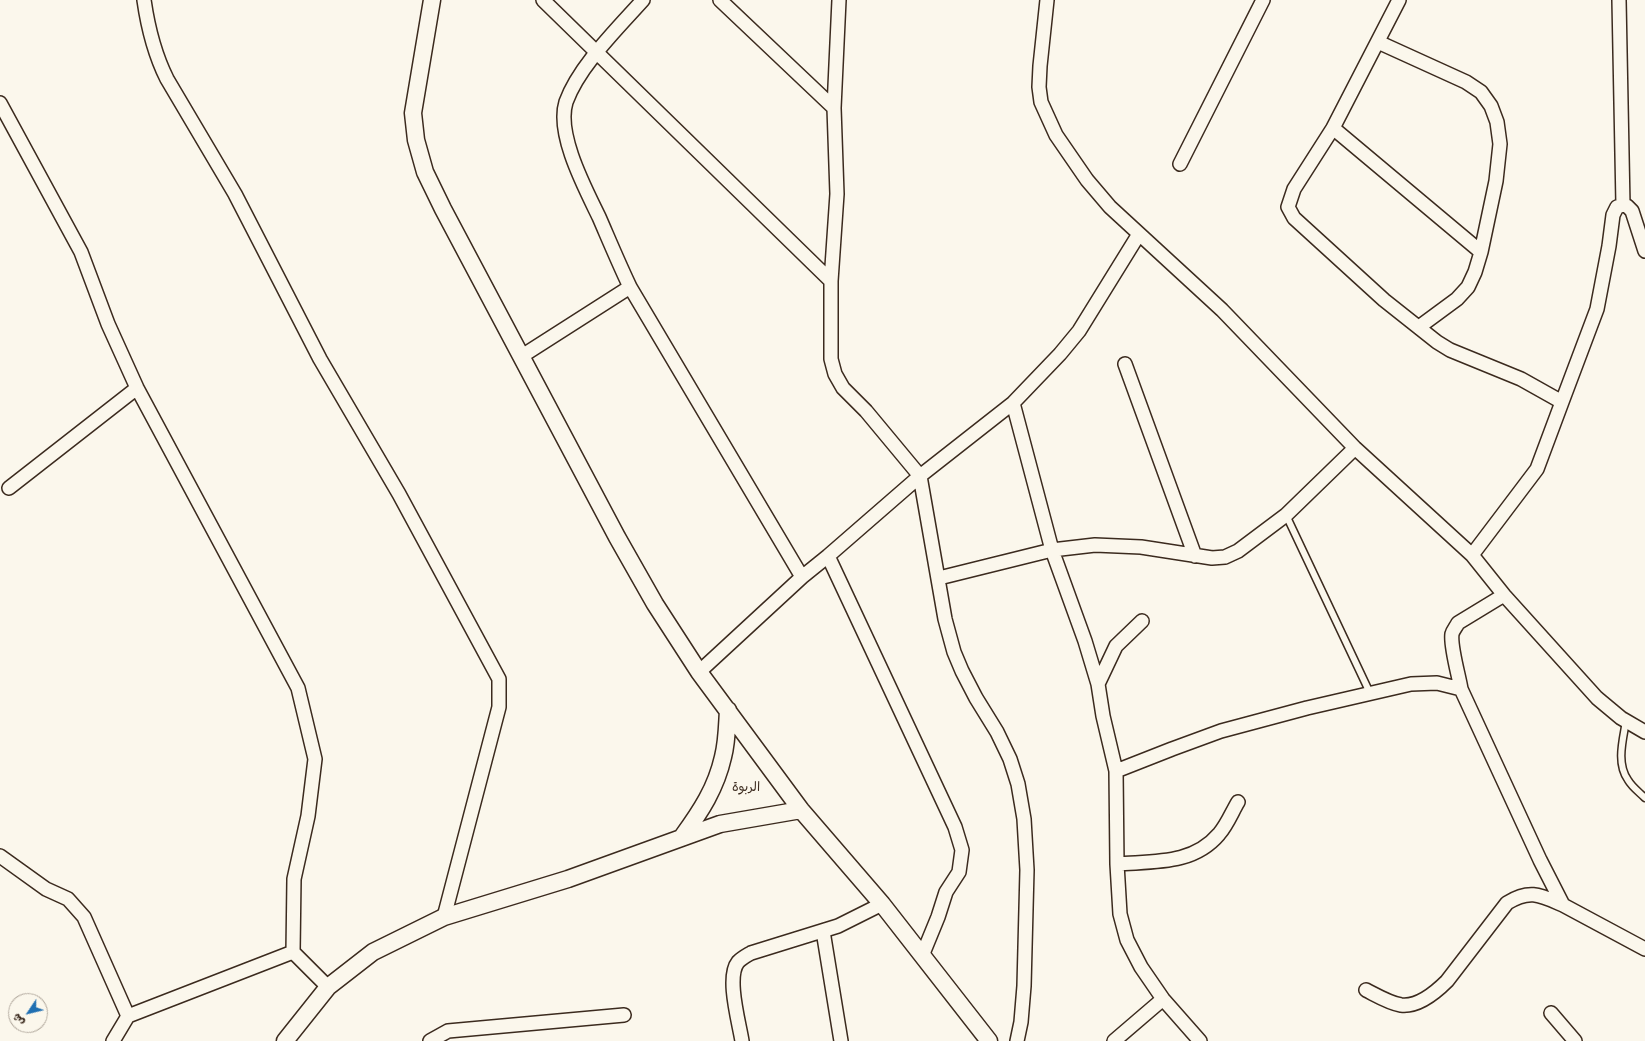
<!DOCTYPE html>
<html>
<head>
<meta charset="utf-8">
<style>
  body { margin:0 }
  #map { position:relative; width:1645px; height:1041px; overflow:hidden; background:#fbf7ec; font-family:"Shantell Sans","Playpen Sans Arabic",sans-serif }
  canvas { display:block }
  .north { position:absolute; left:8px; top:993px; width:40px; height:40px; box-sizing:border-box; background:#fbf7ec; border:1px solid #aea59a; border-radius:50%; rotate:235deg; font-size:11px; font-weight:700; line-height:16px; text-align:center; color:#3b2a1e }
  .north::after { content:''; display:block; margin:auto; width:14px; height:18px; background:#1f6fb2; clip-path:polygon(50% 0,100% 100%,50% 72%,0 100%) }
</style>
</head>
<body>
<div id="map">
<canvas width="1645" height="1041"></canvas>
<div class="north">ش</div>
</div>
<script>
const ctx = document.querySelector('canvas').getContext('2d');
ctx.lineJoin = 'round';
function strokePath(path, color, width, dash) { ctx.strokeStyle = color; ctx.lineWidth = width; ctx.lineCap = dash ? 'butt' : 'round'; ctx.setLineDash(dash || []); ctx.stroke(path); }
function write(font, color, halo, rows, align = 'center') {
  ctx.font = font + ' "Shantell Sans","Playpen Sans Arabic",sans-serif'; ctx.lineWidth = 4; ctx.setLineDash([]); ctx.textBaseline = 'middle'; ctx.strokeStyle = halo; ctx.fillStyle = color; for (const [text, x, y, turn = 0] of rows) {
    ctx.save(); ctx.translate(x, y); ctx.rotate((+turn || 0) * Math.PI / 180); ctx.textAlign = isNaN(turn) ? turn : align; if (halo) ctx.strokeText(text, 0, 0); ctx.fillText(text, 0, 0); ctx.restore();
  }
}
const service = new Path2D(`
  M1286 515 1370 693
  M1626 721C1623 740 1616 763 1628 780 1632 787 1639 792 1645 798`);
const minor = new Path2D(`
  M144 0C148 28 154 53 167 79L235 194 320 359 399 494 499 679V707L444 917
  M543 0 831 281
  M720 0 834 108
  M839 0 834 108 837 194 831 281V359L835 374 843 388 866 411 920 476 945 619 954 652 962 671 976 698 997 732 1010 759 1018 784 1024 819 1027 870 1024 986 1021 1022 1017 1041
  M1047 0 1040 66 1039 87 1041 102 1056 135 1087 180 1110 207 1222 310 1355 448 1472 555 1504 595 1597 698 1621 718 1645 732
  M1399 0 1333 128 1294 189 1288 207 1294 218 1384 300 1437 342 1450 350 1521 379 1562 402 1537 469 1472 555
  M1619 0 1623 205
  M1378 42 1466 82 1481 92 1491 106 1497 122 1500 144 1496 181 1481 252 1475 272 1468 287 1457 299 1419 327
  M0 103 81 252 108 324 137 388 298 688 315 759 308 816 294 879 293 952 328 987
  M1333 128 1481 252
  M1180 164 1263 0
  M630 287 802 577
  M522 356 630 287C619 264 609 240 599 217 585 188 556 134 566 102 579 66 618 28 643 0
  M1125 364 1195 556
  M1562 402 1597 309 1609 246 1613 215 1617 207 1623 205 1627 206 1632 211 1645 251
  M1013 403 1052 550 1085 641 1098 684
  M9 488 137 388
  M828 556 955 827 962 850 959 872 946 892 938 917 922 956
  M939 578 1052 550 1095 545 1141 547 1212 558 1225 557 1238 551 1286 515 1355 448
  M1142 621 1116 646 1098 684 1103 716 1116 771 1117 864 1120 914 1127 940 1141 967 1163 999 1200 1041
  M699 672 802 577 828 556 920 476 1013 403 1060 354 1079 331 1139 234
  M1461 689C1459 676 1450 646 1452 634 1453 630 1456 627 1458 623L1504 595
  M1116 771 1172 749 1221 731 1307 708 1411 684 1437 683 1461 689 1540 860 1563 905 1645 949
  M0 856 46 889 68 899 84 917 128 1016 113 1041
  M1117 864C1154 861 1193 865 1219 834 1227 825 1232 812 1238 802
  M823 931 841 1041
  M1366 990C1376 995 1389 1003 1401 1005 1418 1007 1436 992 1447 981L1507 903C1530 889 1540 895 1563 905
  M1551 1013 1575 1041
  M128 1016 293 952
  M430 1041 448 1031 624 1015
  M742 1041C739 1022 726 977 738 962 742 958 746 956 751 953L838 926 882 904
  M1114 1041 1163 999`);
const tertiary = new Path2D(`
  M432 0 413 113 416 140 425 172 443 209 617 537 655 604 699 672 801 810 882 904 989 1041
  M682 837C701 811 716 788 723 757 727 742 727 726 728 710
  M285 1041 328 987 373 952 444 917 568 879 720 824 801 810`);
const neighbourhoodNames = [
  ["الربوة",746,788]
];
strokePath(service, '#3b2a1e', 9);
strokePath(minor, '#3b2a1e', 16);
strokePath(tertiary, '#3b2a1e', 19);
strokePath(service, '#fbf7ec', 6);
strokePath(minor, '#fbf7ec', 13);
strokePath(tertiary, '#fbf7ec', 16);
write('13px', '#3b2a1e', '#fbf7ec', neighbourhoodNames);
</script>
</body>
</html>
